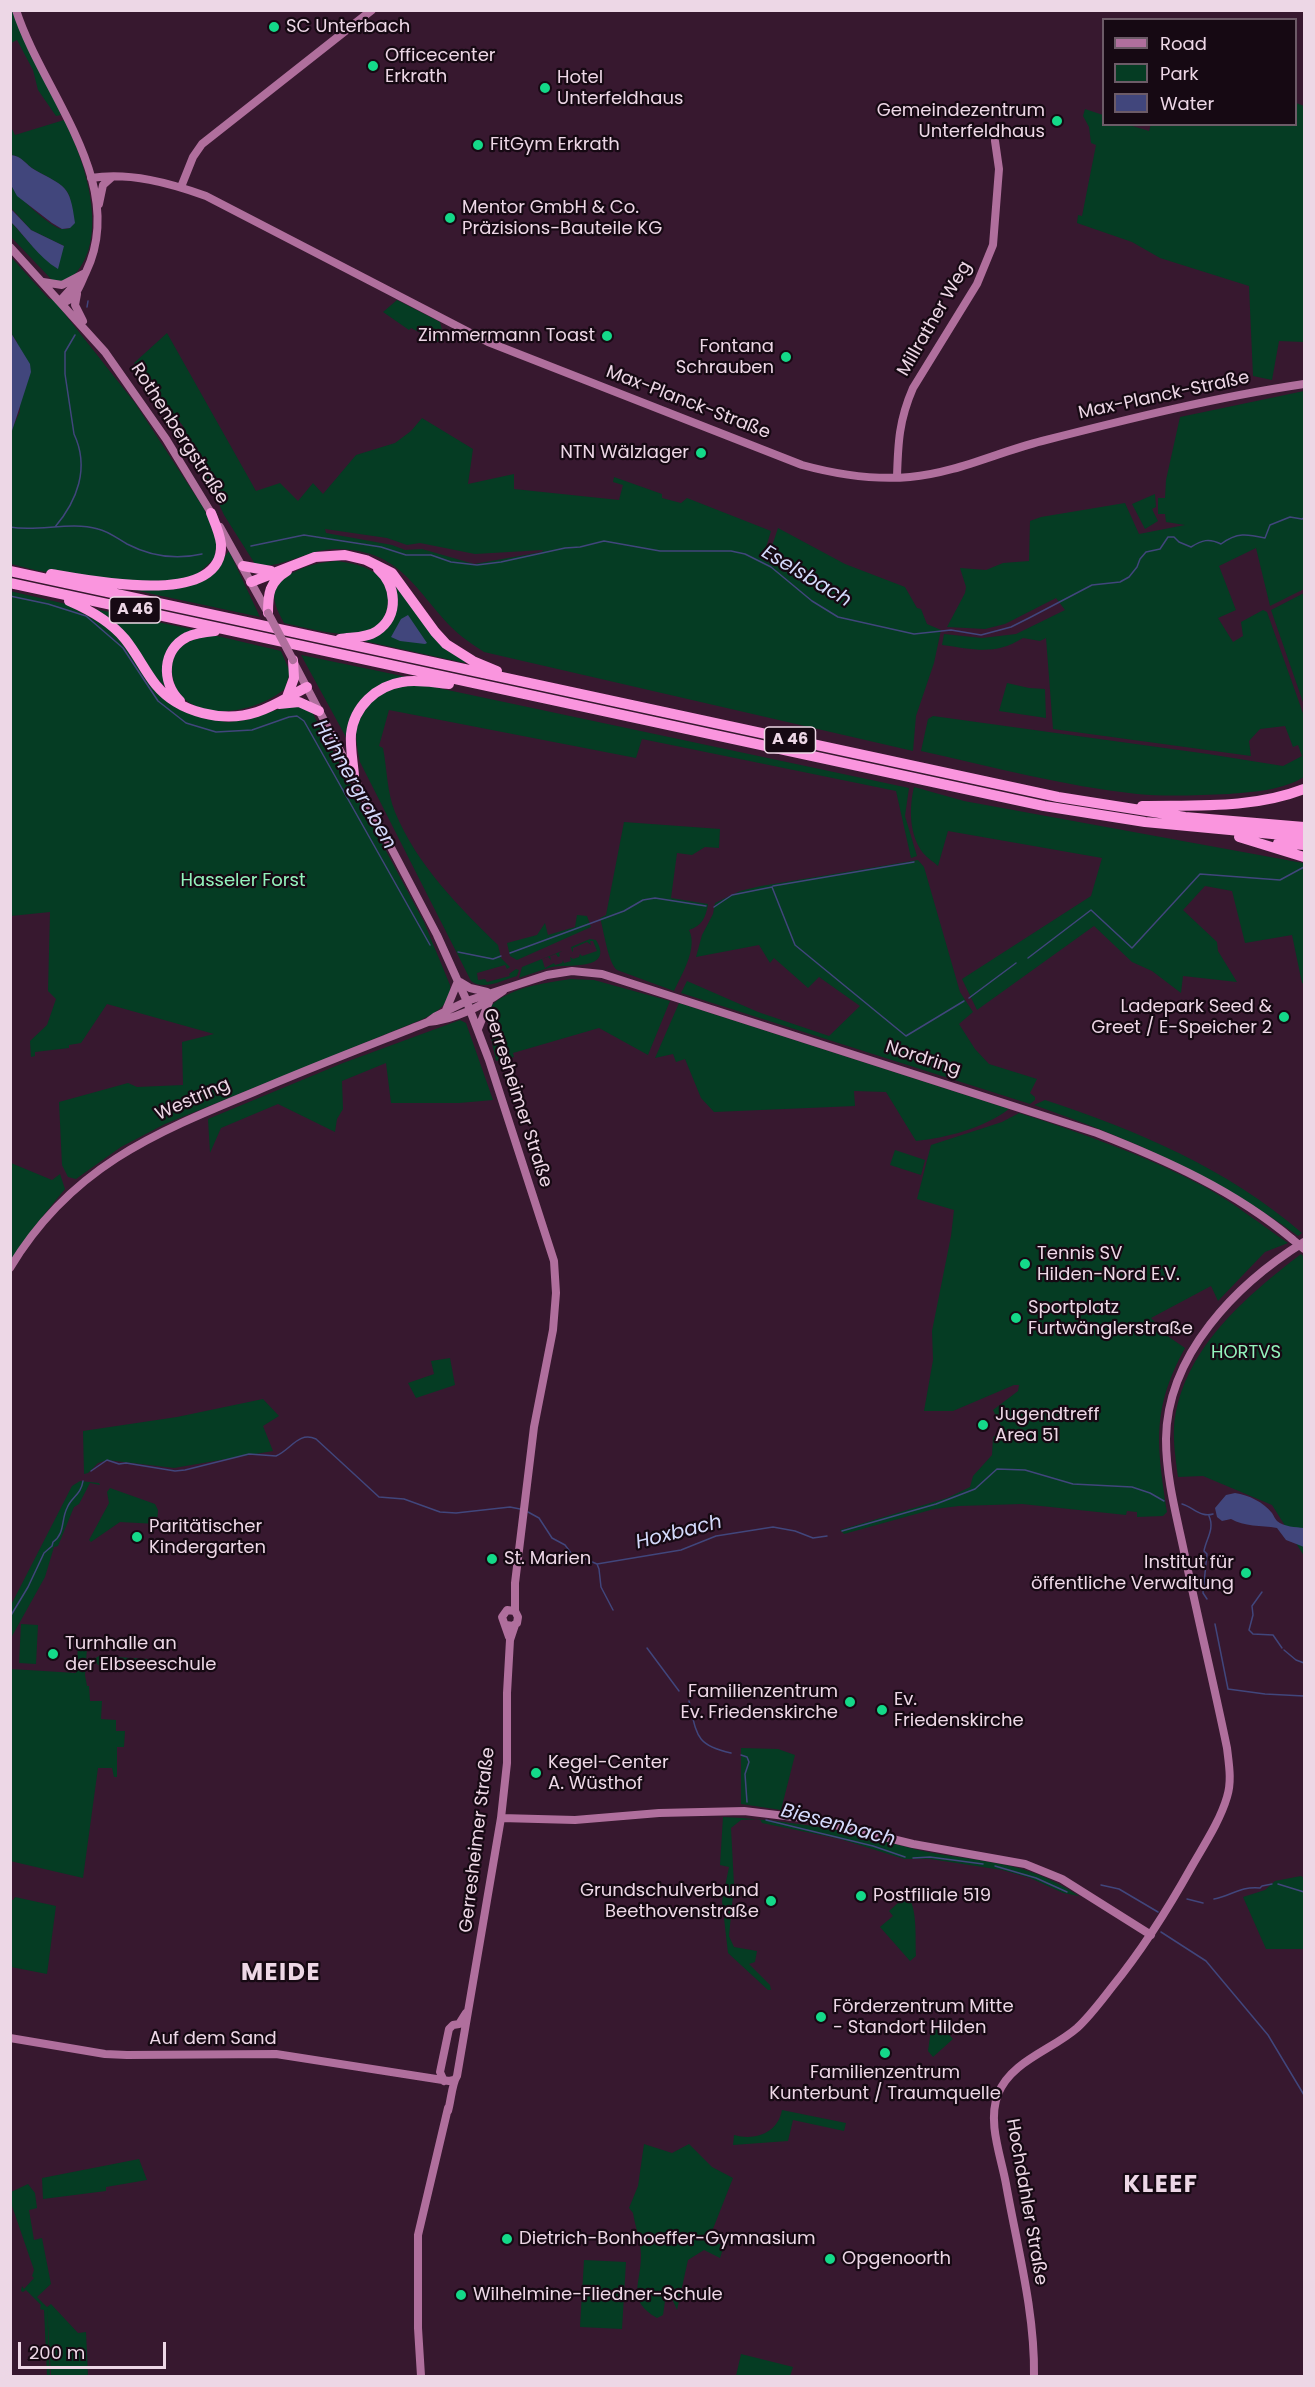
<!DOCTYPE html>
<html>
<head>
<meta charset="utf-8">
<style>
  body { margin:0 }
  #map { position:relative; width:1315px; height:2387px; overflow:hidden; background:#37182f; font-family:Poppins,sans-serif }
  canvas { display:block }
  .frame { position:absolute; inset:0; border:12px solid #edd7e6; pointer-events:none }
  .legend { position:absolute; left:1102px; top:18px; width:195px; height:108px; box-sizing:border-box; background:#160913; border:2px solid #6c5b67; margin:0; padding:8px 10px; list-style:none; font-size:18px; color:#edd7e6 }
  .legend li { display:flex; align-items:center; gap:12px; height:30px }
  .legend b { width:30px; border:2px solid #6c5b67 }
  .scale { position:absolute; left:18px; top:2342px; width:148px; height:27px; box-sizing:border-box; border:3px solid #edd7e6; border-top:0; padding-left:8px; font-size:18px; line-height:21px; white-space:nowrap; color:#edd7e6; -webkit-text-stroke:4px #160913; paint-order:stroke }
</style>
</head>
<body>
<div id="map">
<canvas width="1315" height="2387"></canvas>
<div class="frame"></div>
<ul class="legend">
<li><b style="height:8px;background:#b06f9d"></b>Road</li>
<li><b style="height:16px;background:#053c23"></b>Park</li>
<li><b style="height:16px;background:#41467c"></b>Water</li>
</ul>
<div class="scale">200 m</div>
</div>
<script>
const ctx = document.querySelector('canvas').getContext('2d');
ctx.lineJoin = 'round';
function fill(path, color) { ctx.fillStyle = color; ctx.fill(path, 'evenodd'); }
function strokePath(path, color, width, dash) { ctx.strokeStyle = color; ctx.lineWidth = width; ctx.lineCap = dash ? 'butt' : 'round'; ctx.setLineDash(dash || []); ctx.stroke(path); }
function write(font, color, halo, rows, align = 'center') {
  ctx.font = font + ' Poppins,sans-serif'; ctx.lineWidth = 4.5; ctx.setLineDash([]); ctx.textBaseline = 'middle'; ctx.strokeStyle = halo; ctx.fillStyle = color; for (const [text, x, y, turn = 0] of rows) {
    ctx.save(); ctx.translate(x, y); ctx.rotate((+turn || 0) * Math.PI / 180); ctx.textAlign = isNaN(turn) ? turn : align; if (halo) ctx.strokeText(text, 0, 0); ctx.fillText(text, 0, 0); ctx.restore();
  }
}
const green = new Path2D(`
  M10 11H14L61 115 56 116 38 90 33 70 17 40 11 43Z
  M1296 103 1304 106V342L1279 341 1272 380 1253 376 1249 286 1160 258 1132 242 1077 223 1078 215 1082 216 1096 145 1091 143 1089 127 1083 116 1085 109 1103 115 1104 124 1129 125 1149 131 1151 124H1296Z
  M64 120C86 162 114 248 66 282L52 280 11 237V222L36 250 64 246 31 230 11 208V185C17 196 48 225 61 229 63 229 68 229 70 228 75 188 67 188 35 170 26 165 22 156 11 155L10 125 15 135Z
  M11 257 49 299H53L135 403 203 507 217 537 215 558 193 578 138 583 39 571 11 564 10 434 20 411 17 342 11 333Z
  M397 300 440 322 443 334 438 342 411 328 409 330 383 312Z
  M167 333 256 491 280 483 298 501 313 483 323 494 356 455 395 443 411 431 422 418 473 449 468 484 514 474V489L619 500 623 485 613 482 614 477 662 494V498L681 503 687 498 771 531 764 554 768 558 778 528 845 564 905 587 917 608 921 609 927 624 941 630 934 663 916 716 913 751 484 652C472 644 461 637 451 627 414 588 400 551 339 549 309 547 281 571 255 564L224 515 183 426 134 363ZM325 529 387 538 407 545 420 543 475 554 543 550 542 552 474 564 422 549 405 550 392 545 326 533Z
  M1304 391 1303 458 1304 461V589L1270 606 1256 548 1219 566 1236 610 1218 618 1233 642 1243 636 1241 622 1263 610 1267 612 1304 716V777C1283 790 1254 792 1229 794 1199 795 1168 797 1137 794 1064 786 992 767 921 751L928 719 933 716 1208 754 1283 766 1302 756 1298 745 1293 747 1285 726 1260 729 1249 741 1251 756 1053 729 1046 638 1040 641 1023 638C994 656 974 649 942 645L944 634 982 638 1016 634 1065 610 1056 598 1005 624 985 629 947 627 965 593 966 587 960 568 986 570 1003 563 1029 561 1030 521 1041 517 1125 503 1139 534 1185 525 1166 522 1165 514H1158V498H1165L1166 480 1180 417Z
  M1155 494 1156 507 1152 509 1158 521 1145 529 1132 504Z
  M229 551 260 617 115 586 180 587 223 558Z
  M337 561C363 564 394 574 388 605 386 614 383 623 374 628 351 642 309 628 284 623 277 610 272 601 275 585 294 569 312 563 337 561Z
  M389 579 465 660V663L364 641 387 623Z
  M10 591 66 604 108 627 192 715 227 722 246 720 294 704 312 712 424 922 450 985C452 1003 437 1012 423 1019L165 1124 121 1147 76 1179 68 1177 62 1165 59 1102 128 1083 137 1087 183 1085 182 1042 214 1034 107 1004 81 1043 69 1045V1048L35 1052V1056L31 1057 30 1041 47 1025 56 999 48 991 50 912 11 916Z
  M1304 593V705L1271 610Z
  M95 609 196 630 168 657 176 702Z
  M213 635 281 651 290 672 285 689C259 710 208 723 181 696 176 691 175 686 173 679 165 650 188 638 213 635Z
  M301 655 417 679 381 685 347 739Z
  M1007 683 1029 688 1045 689 1046 718 999 711Z
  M424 685 909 788 905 816 917 856 911 858 896 791 642 739 636 758 389 710 379 746 383 748C387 768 387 793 395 812 417 865 458 906 498 945L501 958 510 967 507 969 505 965 477 973 478 980 485 979 487 982 510 976 509 974 516 969 519 970 517 976C503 980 484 991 471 981L360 762C355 736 351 717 376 698 380 695 386 689 391 688 401 685 414 686 424 685Z
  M914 787 964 801 1303 863 1304 864V984L1302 983 1292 935 1245 943 1232 891 1205 886 1183 910 1217 942 1218 951 1237 982 1183 976 1181 993 1152 971 1132 962 1094 926 977 1010 962 979 1091 896 1102 858 948 831 938 866C934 862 927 858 923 853 909 835 909 808 914 787Z
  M624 822 720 829 719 848 705 847 692 855 677 853 671 898 708 904C706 917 702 926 689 930 698 948 682 974 674 991L617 970C608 963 604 931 600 918L606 915Z
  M918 860 924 867 960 992 973 1012 959 1024 975 1049 989 1064 1037 1079 1030 1093 1035 1097V1100L1030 1104 681 993 687 981 758 1012 829 1036 860 1006 819 977 808 988 774 958 770 963 759 945 696 957 702 935 713 914 715 903 740 891 761 886Z
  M577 915 587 916 591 927 517 960 510 956 507 943 537 935 545 923 548 935 575 927Z
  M590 939 596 940C615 971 567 964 552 967 541 970 530 974 519 978L522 967 562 951 559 953 560 956 558 957 556 954 550 956 551 960 548 957 542 959 545 968 554 963 555 965 562 963 563 960 564 963 571 961 570 957 573 959 579 957 580 954 582 956 597 951 593 941H590L591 945 587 942 573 948V952L572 951 571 947Z
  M570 979 594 980 670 1001 648 1055 599 1028 513 1053 514 1057 496 1061 488 1024 489 1011 487 1010C507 987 541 984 570 979Z
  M679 1003 1009 1109C984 1128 946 1138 916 1141L886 1092 854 1091 855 1106 714 1112 701 1098 685 1059 676 1062 673 1054 655 1058Z
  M460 1020 466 1023 493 1100 459 1103H391L386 1063 342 1081 343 1109 337 1119 335 1132 278 1104 221 1128 210 1153 208 1119 343 1063Z
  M1045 1100C1137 1130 1228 1169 1302 1233L1298 1236C1215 1175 1131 1139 1034 1105Z
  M1019 1113C1082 1133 1144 1155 1203 1186 1233 1202 1260 1224 1288 1243L1265 1252 1218 1301 1211 1286 1151 1318 1169 1337 1185 1348C1151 1410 1157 1445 1167 1512L1163 1516 1137 1517V1512L1127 1511 1126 1515 1022 1504 959 1506 934 1509 844 1534 840 1530 947 1498 970 1487 973 1476 992 1455 993 1437 1003 1430 993 1410 1018 1391 1019 1385H1014L953 1411H924L933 1360 932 1331 951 1236 954 1210 917 1199 931 1145 1002 1122Z
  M895 1150 925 1160 921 1175 890 1165Z
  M11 1163 52 1180 60 1174 65 1189 34 1227 11 1262Z
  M1301 1254 1304 1257V1556L1272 1505 1203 1476 1178 1477C1176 1461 1173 1443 1174 1427 1181 1351 1244 1298 1301 1254Z
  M450 1358 455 1385 416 1398 408 1383 434 1374 431 1361Z
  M263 1399 279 1416 263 1426 273 1451 174 1468 107 1460 98 1463 88 1473 84 1474 83 1431 177 1417Z
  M80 1481 99 1483 100 1485 90 1483 79 1504 74 1507 58 1546 54 1547 45 1577 11 1638V1605L72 1486Z
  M110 1488 155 1504 158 1510 157 1524 120 1522 91 1542 89 1540 109 1503 107 1492Z
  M21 1624 38 1625 36 1664 19 1663Z
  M78 1647 87 1648 85 1675 87 1686H89L90 1701H102L101 1719 116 1720V1731H125L124 1747H117V1777H114L112 1768H98L83 1878 10 1861 11 1669 76 1673Z
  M99 1656 148 1659 149 1662 144 1667 98 1665 94 1659Z
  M741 1748 778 1749 795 1755 781 1810 741 1804Z
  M723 1817C772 1819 821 1826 869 1837 885 1841 901 1846 918 1850 979 1863 1024 1859 1079 1896L1063 1893 1030 1878 1002 1870 930 1859H904L840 1839 762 1823 760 1819 741 1820 731 1828 734 1885 729 1936 734 1947 757 1951 755 1962 749 1964 770 1985 771 1990H768L728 1953 722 1901 729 1867 720 1865Z
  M1301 1876 1304 1878V1949H1266L1243 1897 1265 1890 1275 1881Z
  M907 1895C918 1908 915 1938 916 1956L910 1961 880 1927 893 1916 889 1911Z
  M15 1897 56 1906 47 1974 11 1967V1900H13Z
  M938 2022 953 2039 933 2057 928 2051 931 2029Z
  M782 2110 846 2123 844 2131 793 2120 788 2141 733 2145 734 2135C755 2141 778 2133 782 2110Z
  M644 2144 672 2153 689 2144 712 2167 733 2178 709 2239 724 2246 720 2258 704 2250 688 2260 677 2310 667 2287 663 2315 657 2318C626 2300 641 2285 641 2255 641 2242 635 2226 633 2213L629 2208 638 2186Z
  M139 2159 147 2180 106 2187V2191L43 2199 42 2178Z
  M28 2184 35 2193 37 2208 29 2210 34 2240 42 2238 51 2284 37 2297 47 2307 51 2304 78 2333 86 2332 88 2376H51L47 2308 50 2376H47L44 2310 40 2309 41 2305 26 2290 23 2292 21 2291 22 2286 24 2289 34 2278 32 2276 34 2270 11 2203V2192Z
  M584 2260 626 2262 622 2329 580 2327Z
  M741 2354 793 2367 790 2376H736Z`);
const water = new Path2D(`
  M11 155C22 156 26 165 35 170 65 187 70 184 75 223L70 228 62 229 52 223 17 196 11 185Z
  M10 208 31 230 64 246 58 269C38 257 27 238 11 222Z
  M11 333 30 364 31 372 11 434Z
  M408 615 427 643 425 644 400 641 391 637 401 619Z
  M1235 1493C1249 1495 1263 1502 1272 1513 1274 1516 1275 1519 1277 1521 1284 1527 1296 1527 1304 1528V1547L1286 1540 1277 1528C1261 1525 1244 1527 1231 1519L1222 1521 1217 1517 1215 1508 1226 1495Z`);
const stream = new Path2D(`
  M87 307 88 301
  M10 527C39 532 70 521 98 529 108 531 118 539 127 544 150 556 176 560 202 554
  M55 527C77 501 90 468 74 434L65 374V352L75 335
  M251 546 304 535 381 547 406 555H431L451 562 477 565 501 562 565 548 580 547 604 541 660 551H731L745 554 771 567 812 601 838 617 914 634 951 630 981 635 1011 627 1029 618 1092 585 1120 582 1129 577 1137 567 1140 559 1146 552 1160 549 1168 537H1174L1179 542 1191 547C1202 540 1209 538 1221 544 1237 532 1247 534 1265 538L1270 525 1290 517 1302 519 1304 518
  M10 596 48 604 86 616 123 648 158 701 186 723 216 732 252 730 289 717 297 716 304 721 430 945
  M773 886 914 862
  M714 907 732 895 772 887 795 945 906 1036 964 1001
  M458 952 493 959 501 956
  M510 953 624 911 643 900 655 898 706 906
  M1028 958 1091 910 1132 948 1200 874 1280 880 1304 867
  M969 998 1016 963
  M91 1471 107 1460 119 1464 126 1463 175 1471 185 1470 249 1454 276 1456C291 1450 298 1431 316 1439L379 1497 404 1499 440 1512 456 1513 510 1507 520 1509
  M1182 1504C1193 1507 1201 1518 1213 1514
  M528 1512 539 1518 552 1538 565 1545 571 1553 597 1564 681 1550 716 1536 773 1527 795 1531 813 1538 827 1536
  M842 1531 936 1504 975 1489 997 1469 1025 1470 1073 1484 1132 1487 1150 1493 1164 1501
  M597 1564 599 1569 601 1587 613 1610
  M1262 1592 1252 1606 1253 1615 1249 1630 1253 1634 1273 1635 1282 1648
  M1207 1599 1203 1593 1207 1554 1204 1551C1206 1539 1215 1529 1209 1516
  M10 1617 28 1587 44 1553 52 1546 53 1542C65 1534 61 1520 67 1508 71 1497 81 1495 83 1481
  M1215 1624 1228 1689 1265 1694 1304 1696
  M647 1648 679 1691
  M1284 1650 1296 1660 1304 1663
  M689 1701C697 1735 695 1745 731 1753
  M741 1755 747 1757 749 1762 745 1774 747 1802
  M766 1820 873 1846 905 1857
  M913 1858 930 1857 983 1864
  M995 1866 1036 1878 1067 1892
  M1278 1884 1304 1892
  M1101 1885 1119 1889 1158 1912
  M1187 1899 1203 1903
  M1214 1899C1231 1896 1240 1886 1260 1888L1262 1886 1272 1884
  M1161 1932 1206 1961 1268 2035 1304 2095`);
const secondary = new Path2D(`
  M16 10C42 92 129 183 86 272 80 284 77 299 62 303
  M91 178C130 172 170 183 206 196L488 342 802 465C835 474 875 480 910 477 956 473 998 452 1042 441 1128 419 1216 397 1304 384
  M181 187 193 157 202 144 372 10
  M99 204 103 185 112 177
  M10 247 105 352 166 439 213 516
  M43 282 62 285 85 273
  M77 294 75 305 83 321
  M60 301 78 281
  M897 477C898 443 899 420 913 388L977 284 993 245 999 169 995 141
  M220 527 268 613
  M294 663 437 935 465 997 489 1060 554 1261 556 1293 553 1330 534 1427 515 1583V1611
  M460 982 470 988 487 992
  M446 1010 458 981
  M428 1022 436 1016 467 1001 547 975 572 971 602 974 1097 1133C1166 1160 1235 1191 1292 1239
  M478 1029 489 1002
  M10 1268C70 1168 152 1134 254 1092 312 1067 370 1045 428 1022 454 1020 482 1006 503 991
  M506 1625 513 1626 517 1623 518 1617 515 1611 507 1610 502 1617 509 1637
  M501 1818 575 1820 659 1813 744 1811 810 1819 913 1844 1025 1864 1062 1879 1151 1935
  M10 2038 105 2054 127 2055 276 2054 449 2081 454 2080
  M444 2081 440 2072 449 2029 453 2025 459 2024 466 2013
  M448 2111C451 2101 452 2083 457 2076L501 1818 507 1763V1693L510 1640 515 1625
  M421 2376 418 2328V2235L448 2108
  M1034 2376C1035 2312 1017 2246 1006 2184 1001 2156 987 2122 998 2094 1011 2061 1052 2050 1077 2028 1090 2016 1101 2001 1112 1987 1143 1949 1168 1909 1192 1866 1204 1845 1220 1821 1227 1797 1232 1781 1229 1765 1227 1748 1214 1685 1199 1623 1186 1561 1178 1521 1166 1480 1166 1439 1167 1355 1236 1284 1304 1242`);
const highway = new Path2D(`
  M243 566 271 571
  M10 571 1058 797 1185 817 1304 827
  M51 574C87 580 224 609 221 544 220 534 215 523 211 513
  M251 582 315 557 345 555 366 560 392 573 435 632 446 644 473 661 497 671
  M10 583 1044 806 1145 822 1304 837
  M69 601C90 610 110 621 125 639 137 654 145 671 156 685 179 713 224 723 257 712 275 706 291 695 307 687
  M268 613C268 594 269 582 287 571
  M340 639C352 637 367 638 377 631 400 615 396 585 378 569
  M287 697 294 678 293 660
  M180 701C161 682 162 650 187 637 196 633 205 632 215 631
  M279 704 299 702 319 711
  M354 776C353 762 350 748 351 734 354 707 376 686 402 682 418 679 434 683 449 684
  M1142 806C1197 805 1252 809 1304 789
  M1239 837 1304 857
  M1278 843 1304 845`);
const secondaryBridge = new Path2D(`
  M268 613 293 660
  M1292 1239 1304 1249`);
const markers = [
  [274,27,6,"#14d989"],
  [373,66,6,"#14d989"],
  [545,88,6,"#14d989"],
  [1057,121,6,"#14d989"],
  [478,145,6,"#14d989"],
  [450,218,6,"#14d989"],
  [607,336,6,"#14d989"],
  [786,357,6,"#14d989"],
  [701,453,6,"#14d989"],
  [1284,1017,6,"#14d989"],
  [1025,1264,6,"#14d989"],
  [1016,1318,6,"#14d989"],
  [983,1425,6,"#14d989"],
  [137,1537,6,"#14d989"],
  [492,1559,6,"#14d989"],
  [1246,1573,6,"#14d989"],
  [53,1654,6,"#14d989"],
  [850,1702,6,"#14d989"],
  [882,1710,6,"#14d989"],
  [536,1773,6,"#14d989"],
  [861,1896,6,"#14d989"],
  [771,1901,6,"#14d989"],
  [821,2017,6,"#14d989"],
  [885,2053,6,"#14d989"],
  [507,2239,6,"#14d989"],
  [830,2259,6,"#14d989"],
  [461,2295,6,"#14d989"]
];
const shields = [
  [135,610,51],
  [790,740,51]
];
const shieldNames = [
  ["A 46",135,610],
  ["A 46",790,740]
];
const poiNames = [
  ["SC Unterbach",286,27],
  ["Officecenter",385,56],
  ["Erkrath",385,77],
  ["Hotel",557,78],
  ["Unterfeldhaus",557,99],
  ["Gemeindezentrum",1045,111,"right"],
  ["Unterfeldhaus",1045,132,"right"],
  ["FitGym Erkrath",490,145],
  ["Mentor GmbH & Co.",462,208],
  ["Präzisions-Bauteile KG",462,229],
  ["Zimmermann Toast",595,336,"right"],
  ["Fontana",774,347,"right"],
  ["Schrauben",774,368,"right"],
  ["NTN Wälzlager",689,453,"right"],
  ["Ladepark Seed &",1272,1007,"right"],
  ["Greet / E-Speicher 2",1272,1028,"right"],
  ["Tennis SV",1037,1254],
  ["Hilden-Nord E.V.",1037,1275],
  ["Sportplatz",1028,1308],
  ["Furtwänglerstraße",1028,1329],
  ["Jugendtreff",995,1415],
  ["Area 51",995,1436],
  ["Paritätischer",149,1527],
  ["Kindergarten",149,1548],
  ["St. Marien",504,1559],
  ["Institut für",1234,1563,"right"],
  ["öffentliche Verwaltung",1234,1584,"right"],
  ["Turnhalle an",65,1644],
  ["der Elbseeschule",65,1665],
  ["Familienzentrum",838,1692,"right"],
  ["Ev. Friedenskirche",838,1713,"right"],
  ["Ev.",894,1700],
  ["Friedenskirche",894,1721],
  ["Kegel-Center",548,1763],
  ["A. Wüsthof",548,1784],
  ["Grundschulverbund",759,1891,"right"],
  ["Beethovenstraße",759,1912,"right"],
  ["Postfiliale 519",873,1896],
  ["Förderzentrum Mitte",833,2007],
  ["- Standort Hilden",833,2028],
  ["Familienzentrum",885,2073,"center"],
  ["Kunterbunt / Traumquelle",885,2094,"center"],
  ["Dietrich-Bonhoeffer-Gymnasium",519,2239],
  ["Opgenoorth",842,2259],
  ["Wilhelmine-Fliedner-Schule",473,2295]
];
const streetNames = [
  ["Millrather Weg",935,319,-60],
  ["Max-Planck-Straße",1164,396,-12],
  ["Max-Planck-Straße",688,403,21],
  ["Rothenbergstraße",179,434,57],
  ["Nordring",923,1059,18],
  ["Gerresheimer Straße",517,1098,72],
  ["Westring",193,1100,-24],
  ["Gerresheimer Straße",478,1840,-83],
  ["Auf dem Sand",213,2039],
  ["Hochdahler Straße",1026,2202,80]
];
const parkNames = [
  ["Hasseler Forst",243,881],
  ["HORTVS",1246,1353]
];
const waterNames = [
  ["Eselsbach",806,577,31],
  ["Hühnergraben",354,785,60],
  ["Hoxbach",679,1533,-14],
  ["Biesenbach",838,1826,15]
];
const districtNames = [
  ["MEIDE",281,1974],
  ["KLEEF",1161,2186]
];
fill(green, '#053c23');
fill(water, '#41467c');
strokePath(stream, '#41467c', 1.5);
strokePath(secondary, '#b06f9d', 8);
strokePath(highway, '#fa95de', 10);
strokePath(secondaryBridge, '#b06f9d', 8);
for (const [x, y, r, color] of markers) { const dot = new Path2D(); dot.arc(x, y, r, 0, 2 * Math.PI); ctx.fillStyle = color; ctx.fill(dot); strokePath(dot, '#160913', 2); }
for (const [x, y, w] of shields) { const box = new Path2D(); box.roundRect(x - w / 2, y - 13, w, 26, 4.5); ctx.fillStyle = '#160913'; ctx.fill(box); strokePath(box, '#edd7e6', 1.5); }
write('bold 16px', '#edd7e6', null, shieldNames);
write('18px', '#edd7e6', '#160913', poiNames, 'left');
write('18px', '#edd7e6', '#160913', streetNames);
write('18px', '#93f3bc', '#160913', parkNames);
write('italic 20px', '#d3d9fb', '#160913', waterNames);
ctx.letterSpacing = '1.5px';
write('bold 24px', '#edd7e6', '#160913', districtNames);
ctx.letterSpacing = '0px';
</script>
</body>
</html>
